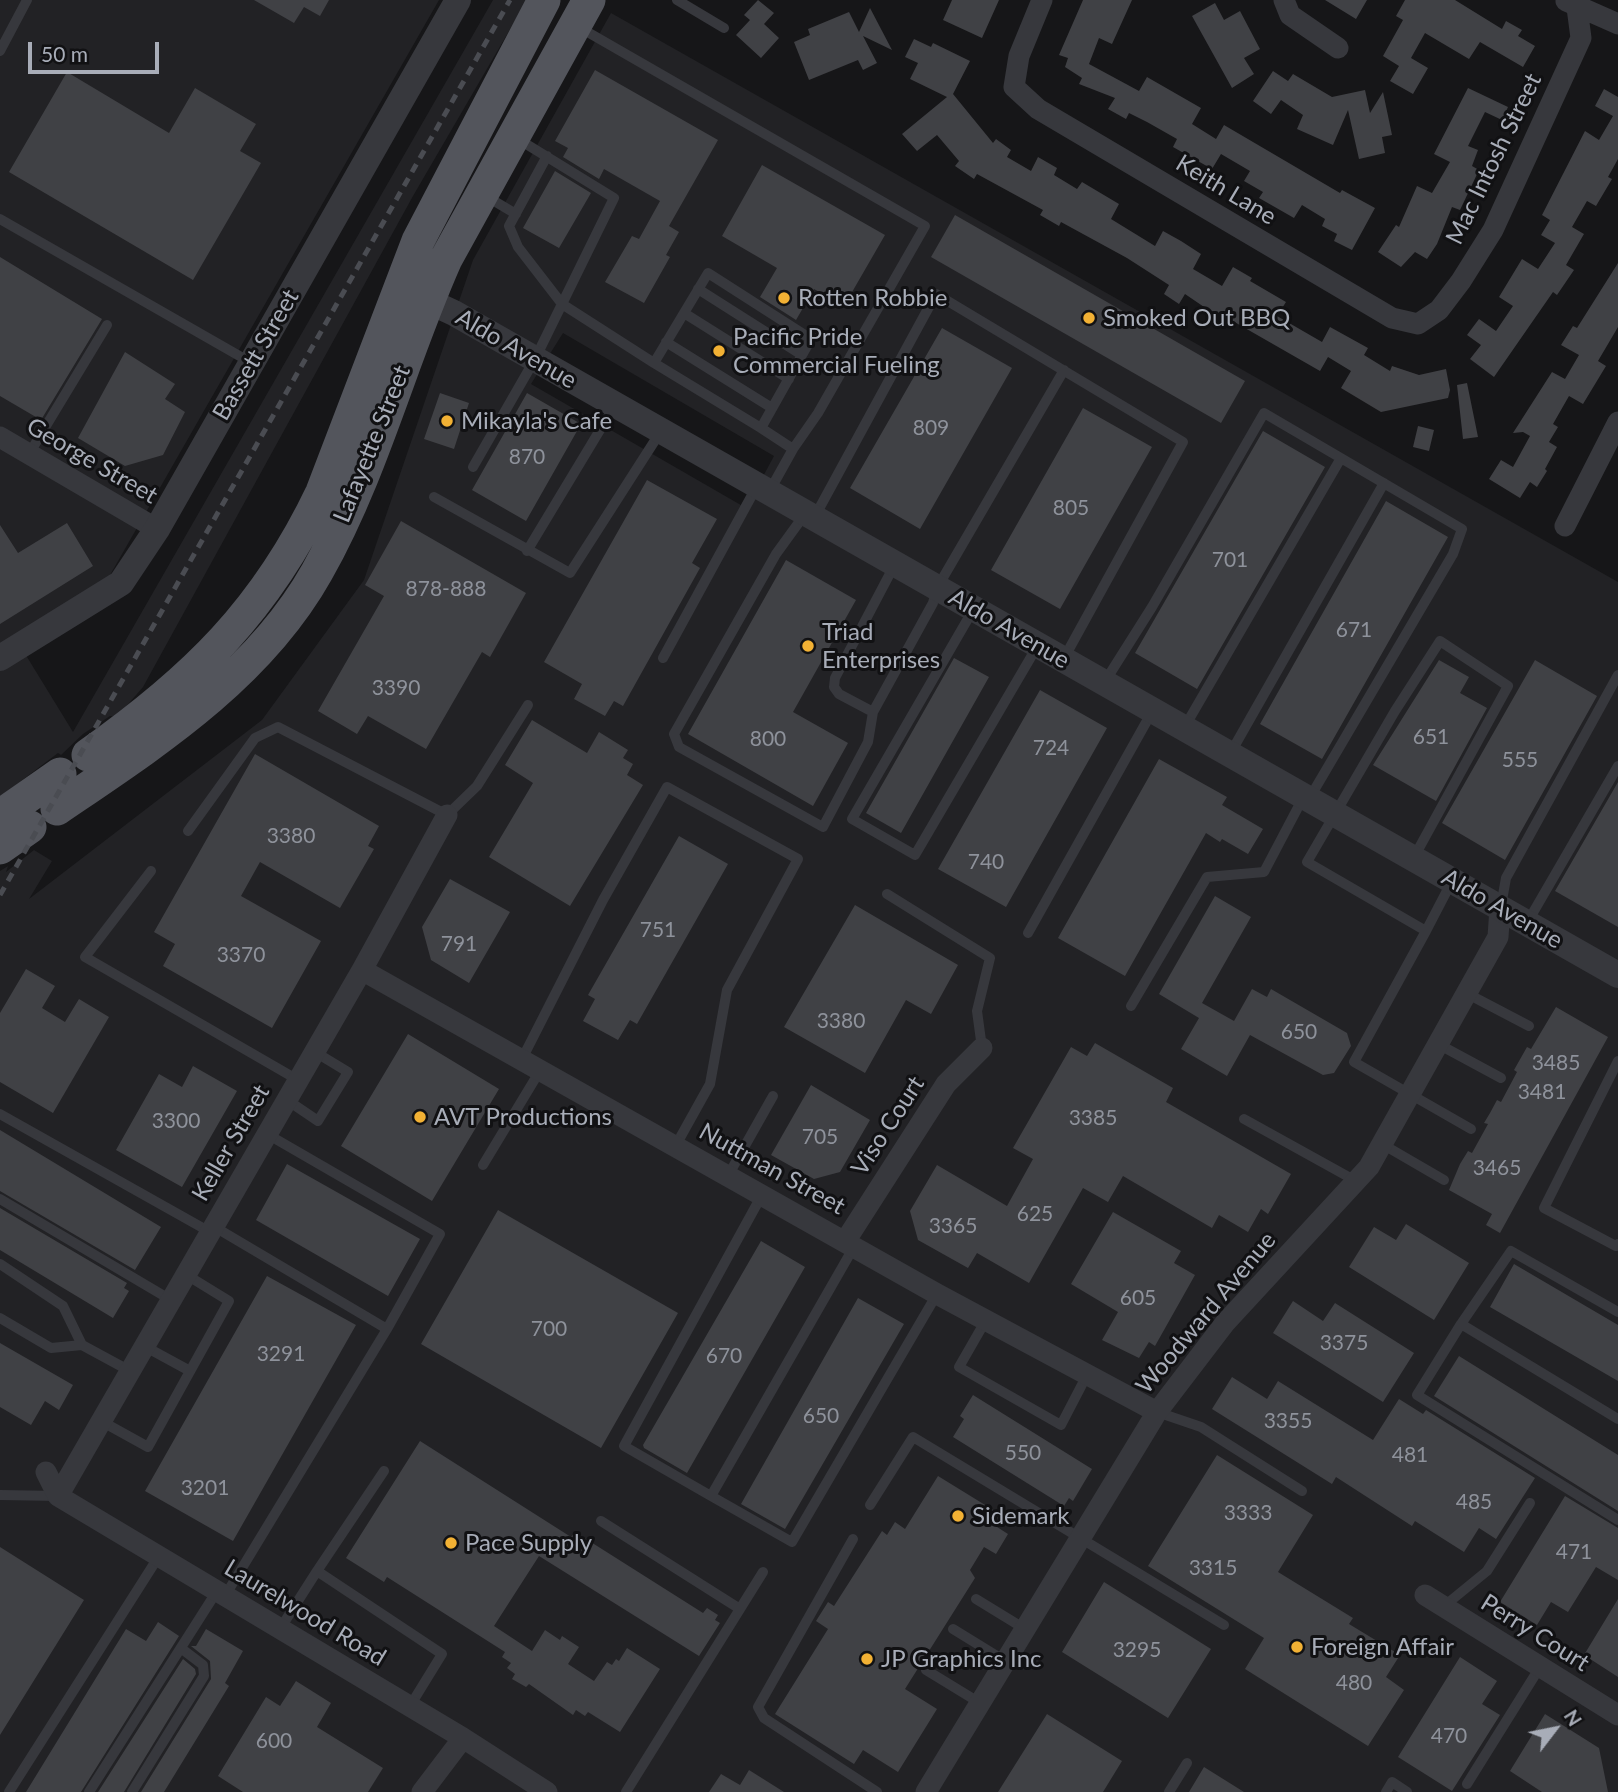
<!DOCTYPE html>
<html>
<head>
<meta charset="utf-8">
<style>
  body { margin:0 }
  #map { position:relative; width:1618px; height:1792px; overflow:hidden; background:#161618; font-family:Lato,sans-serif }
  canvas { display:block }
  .north { position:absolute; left:1520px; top:1694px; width:70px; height:70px; -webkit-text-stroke:5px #111113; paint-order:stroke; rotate:58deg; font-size:19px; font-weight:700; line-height:28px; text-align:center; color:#a8adb8 }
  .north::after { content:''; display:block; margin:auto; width:24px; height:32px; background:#a8adb8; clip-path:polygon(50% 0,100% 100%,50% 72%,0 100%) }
  .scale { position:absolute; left:28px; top:42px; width:131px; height:32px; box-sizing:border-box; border:4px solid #a8adb8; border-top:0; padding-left:9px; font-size:21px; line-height:24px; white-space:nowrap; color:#a8adb8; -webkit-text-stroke:5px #111113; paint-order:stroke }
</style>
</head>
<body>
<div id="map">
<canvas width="1618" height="1792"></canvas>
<div class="north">N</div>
<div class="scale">50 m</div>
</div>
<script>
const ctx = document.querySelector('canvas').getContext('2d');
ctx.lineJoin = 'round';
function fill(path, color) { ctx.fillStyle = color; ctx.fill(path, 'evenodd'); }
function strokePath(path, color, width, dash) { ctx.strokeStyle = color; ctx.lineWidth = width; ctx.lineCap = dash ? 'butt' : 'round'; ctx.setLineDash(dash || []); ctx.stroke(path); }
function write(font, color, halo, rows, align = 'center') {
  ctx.font = font + ' Lato,sans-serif'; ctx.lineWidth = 6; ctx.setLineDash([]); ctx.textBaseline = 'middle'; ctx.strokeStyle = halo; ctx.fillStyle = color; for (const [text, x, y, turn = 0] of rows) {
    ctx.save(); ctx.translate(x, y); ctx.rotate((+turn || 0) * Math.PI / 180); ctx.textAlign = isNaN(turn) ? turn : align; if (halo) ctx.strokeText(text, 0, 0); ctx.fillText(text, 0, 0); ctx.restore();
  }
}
const built = new Path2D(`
  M0 0H439L106 582 16 639 73 732 493 0H527L413 196 143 687 117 717 110 716 83 734 61 755 58 753 0 797Z
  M611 13 1618 582V1792H0V871L8 866 6 872 34 850 52 861 29 899 262 720 364 580 473 260ZM563 333 774 456 746 508 531 384Z`);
const building = new Path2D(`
  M254 0H329L320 16 304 7 294 23Z
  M758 0 774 13 764 24 779 38 761 58 736 35 750 20 744 15Z
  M952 0H999L982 38 943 20Z
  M1083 0H1132L1112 44 1099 38 1089 64 1139 91 1147 77 1201 108 1192 124 1216 139 1224 125 1340 193 1342 190 1375 208 1352 250 1334 241 1337 234 1322 226 1325 219 1302 205 1294 218 1259 198 1263 192 1244 181 1250 171 1221 154 1212 169 1173 147 1177 139 1147 122 1129 113 1126 119 1108 109 1115 98 1079 84 1082 78 1065 67 1068 58 1059 55Z
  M1325 0H1367L1356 19Z
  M1405 0H1455L1502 29 1506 21 1522 30 1518 36 1535 46 1523 67 1480 42 1469 59 1425 33 1411 58 1428 68 1413 94 1390 81 1399 66 1383 56 1403 20 1396 16Z
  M1215 3 1224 20 1240 11 1260 49 1244 58 1254 74 1232 88 1192 16Z
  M870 8 892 50 863 36 877 63 863 70 858 60 809 80 794 42 810 35 808 29 849 12 859 32Z
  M914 39 931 47 933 43 970 61 953 94 993 143 996 139 1011 150 1007 157 1031 171 1038 157 1057 168 1054 175 1077 189 1082 182 1119 204 1111 219 1155 246 1163 231 1181 241 1201 254 1193 269 1222 286 1233 267 1252 278 1250 281 1286 302 1277 316 1322 342 1330 327 1368 348 1364 355 1390 371 1392 366 1419 375 1446 369 1450 390 1448 398 1381 412 1341 388 1351 371 1328 357 1320 371 1231 320 1229 324 1185 294 1179 304 1164 294 1169 285 1127 258 1061 222 1059 226 1040 215 1043 210 977 174 974 179 955 166 959 161 937 135 917 151 902 134 947 97 910 79 918 63 905 57Z
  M595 70 718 140 669 226 679 232 666 255 670 257 644 303 605 282 632 236 639 239 660 201 604 169 599 179 563 157 568 148 555 141Z
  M1273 71 1288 81 1293 74 1332 97 1365 90 1370 113 1383 92 1392 135 1382 137 1385 153 1359 159 1348 110 1333 145 1297 129 1303 115 1281 100 1271 114 1253 101Z
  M67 72 169 133 195 88 256 124 240 151 261 163 193 280 9 172Z
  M1468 88 1508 107 1502 120 1485 112 1468 146 1478 150 1472 166 1479 170 1460 210 1452 207 1437 244 1427 259 1415 252 1401 267 1378 252 1396 225 1399 227 1417 186 1432 193 1450 162 1434 154Z
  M1604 89 1618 97V159L1608 177 1612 179 1596 206 1587 201 1572 227 1584 234 1566 265 1574 270 1557 295 1553 292 1494 377 1470 359 1481 345 1467 335 1479 319 1496 331 1513 306 1499 297 1522 259 1538 269 1555 243 1541 235 1550 220 1542 215 1585 131 1599 140 1613 116 1595 106Z
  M762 165 885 235 844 306 814 289 796 320 793 318 760 297 777 268 722 236Z
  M555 171 591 193 559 248 523 228Z
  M955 215 1245 381 1221 423 931 257Z
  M0 257 102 319 41 420 0 396Z
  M1618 263V327L1598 361 1606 366 1583 404 1569 396 1553 424 1558 427 1549 442 1557 447 1545 469 1547 471 1537 487 1530 482 1520 498 1489 479 1501 460 1513 467 1530 436 1523 432 1513 433 1552 372 1565 379 1579 355 1561 345 1573 326 1577 328Z
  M942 328 1012 368 920 529 850 488Z
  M125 352 175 384 165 399 185 412 163 455 125 466 78 438Z
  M1467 383 1478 437 1463 439 1457 385Z
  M440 393 469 403 454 449 424 439Z
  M527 393 581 424 526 521 472 490Z
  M1083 408 1152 447 1060 609 991 570Z
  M1418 426 1434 430 1429 451 1413 447Z
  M1263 431 1325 467 1197 689 1135 653Z
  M647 480 717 519 692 563 700 568 623 706 614 701 605 716 574 699 582 684 544 662Z
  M1386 501 1448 537 1322 759 1260 724Z
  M401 521 526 593 490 657 482 652 426 749 368 716 357 734 318 711 384 596 365 585Z
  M67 523 93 566 0 624V525L18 553Z
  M786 560 856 600 793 712 848 743 813 806 688 734Z
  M954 658 989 677 901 833 866 813Z
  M1439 660 1469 677 1460 693 1487 708 1436 801 1373 765Z
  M1535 660 1597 696 1505 860 1442 823Z
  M1040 690 1107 728 1006 907 938 869Z
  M532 720 587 753 599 732 628 750 623 758 633 764 627 775 643 785 570 906 489 857 533 783 505 765Z
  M255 754 379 826 368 846 374 849 340 908 260 862 241 896 321 941 272 1028 163 966 175 944 154 932Z
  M1159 759 1227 797 1222 805 1263 829 1248 854 1222 839 1220 842 1206 833 1125 976 1058 938Z
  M1618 782V927L1555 891Z
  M679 836 728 864 637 1024 630 1020 618 1040 583 1021 595 999 588 995Z
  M450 879 510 912 469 983 431 960 422 927Z
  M1215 896 1251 917 1202 1003 1234 1021 1252 989 1267 997 1271 989 1347 1033 1351 1046 1334 1073 1323 1075 1250 1035 1227 1076 1181 1049 1199 1018 1159 994Z
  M855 905 958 965 931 1014 906 1000 865 1073 784 1027Z
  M26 969 55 986 42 1008 65 1022 79 999 109 1017 53 1113 0 1082V1013Z
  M1556 1007 1608 1037 1500 1233 1486 1225 1492 1214 1449 1190 1460 1164 1468 1151 1472 1153 1488 1124 1484 1123 1490 1113 1497 1100 1501 1102 1517 1072 1514 1070 1527 1047 1531 1049Z
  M408 1034 499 1089 432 1201 341 1146Z
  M1095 1043 1173 1088 1166 1102 1291 1174 1268 1214 1261 1209 1248 1232 1219 1215 1212 1228 1123 1176 1108 1202 1083 1188 1029 1283 977 1253 968 1268 918 1240 910 1211 937 1165 1007 1206 1033 1159 1013 1148 1071 1047 1087 1056Z
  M193 1066 237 1091 182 1187 116 1150 159 1074 182 1087Z
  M811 1085 870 1120 840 1172 814 1179 771 1155Z
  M0 1130 161 1227 135 1270 0 1191Z
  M287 1164 420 1239 388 1296 256 1220Z
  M0 1208 127 1283 124 1288 129 1291 113 1318 0 1250Z
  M498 1210 678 1313 601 1448 421 1344Z
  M1113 1212 1181 1251 1174 1263 1195 1275 1155 1346 1149 1342 1139 1358 1102 1340 1118 1312 1071 1284Z
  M1406 1224 1469 1263 1434 1320 1349 1267 1374 1227 1396 1240Z
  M761 1241 805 1267 687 1473 644 1448 643 1445Z
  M1514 1264 1618 1325V1381L1490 1307Z
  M267 1276 356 1325 233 1541 145 1491Z
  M858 1298 904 1324 785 1529 741 1504Z
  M1293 1301 1323 1321 1335 1303 1414 1353 1383 1402 1273 1333Z
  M0 1343 73 1385 59 1410 45 1401 31 1425 0 1407Z
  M1459 1356 1618 1455V1511L1434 1396Z
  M1232 1377 1267 1399 1278 1381 1373 1440 1399 1399 1423 1414 1426 1410 1535 1478 1496 1539 1479 1528 1464 1552 1415 1521 1412 1526 1336 1477 1332 1484 1212 1409Z
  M973 1395 1092 1469 1073 1501 1069 1498 1064 1506 953 1437 964 1419 960 1416Z
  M420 1441 571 1537 575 1532 703 1613 707 1608 718 1615 715 1620 720 1623 699 1656 539 1556 494 1626 532 1651 545 1630 560 1640 562 1636 579 1647 568 1664 594 1681 607 1662 612 1665 616 1659 619 1661 627 1648 660 1669 620 1732 588 1712 585 1716 576 1710 573 1715 529 1684 526 1687 512 1679 515 1674 507 1668 511 1663 502 1657 505 1652 387 1577 384 1582 346 1558Z
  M1217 1455 1313 1515 1278 1572 1353 1618 1349 1624 1400 1655 1386 1677 1404 1690 1368 1746 1245 1669 1264 1638 1148 1566Z
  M938 1476 1003 1516 997 1527 1008 1534 996 1554 984 1547 970 1570 975 1578 905 1689 937 1709 898 1772 863 1750 854 1764 775 1714 828 1629 816 1621 828 1602 834 1606 882 1531 887 1535 895 1522 905 1529Z
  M1565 1496 1618 1528V1580L1596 1567 1568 1612 1551 1602 1537 1625 1500 1602Z
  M0 1547 84 1600 0 1735Z
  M1104 1582 1211 1649 1168 1718 1062 1652Z
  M1618 1599V1677L1584 1655Z
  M158 1622 179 1636 81 1792H26L126 1629 146 1641Z
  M206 1629 243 1651 225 1683 229 1686 164 1792H141L211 1679 210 1661 191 1646H196Z
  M1460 1657 1497 1681 1482 1704 1500 1715 1452 1791 1398 1757Z
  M183 1659 195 1669 196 1674 124 1792H98Z
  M296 1681 331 1703 317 1727 383 1768 368 1792H243L218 1776 266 1697 280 1706Z
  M1047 1714 1122 1761 1103 1792H998Z
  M1545 1714 1599 1748 1608 1792H1542L1510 1771Z
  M1204 1767 1244 1792H1189Z
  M749 1770 784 1792H709L721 1774 740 1785Z`);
const service = new Path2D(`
  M677 0 724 28
  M577 26 925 226 818 413 793 449
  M0 51 27 0
  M547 156 509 226 518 247 562 304 654 363 708 273 811 339 761 428 793 449 769 492
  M484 195 516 214
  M0 219 250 362
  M698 289 802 355
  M684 313 789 379
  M666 342 772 408
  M654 363 761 428
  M29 454 107 325
  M473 467 535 359 614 198 518 139
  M434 497 570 573 661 431
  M805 514 776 554 674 734 679 747 823 827 868 742 873 712
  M814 518 936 294 1183 442 1063 660
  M527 551 615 405
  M895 564 835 678 834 687 839 694 873 712 933 603 937 588 1064 370
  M973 610 852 819 915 855 1038 645
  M663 658 757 486
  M1104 683 1152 607 1264 413 1462 529 1453 554 1309 799
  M1184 728 1341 458
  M1230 754 1384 483
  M188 831 255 738 278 727 447 815 477 786 528 705
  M1413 859 1508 686 1440 641 1395 711 1307 862 1426 931 1452 881
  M151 871 85 957 298 1080
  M887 894 990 958 977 1011 982 1048
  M1501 906 1506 878 1618 675
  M1527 923 1618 766
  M1426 931 1354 1062 1471 1129
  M1028 933 1153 710
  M1466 993 1529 1026
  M1131 1006 1207 877 1264 872 1304 796
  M1438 1044 1501 1078
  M522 1059 603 900 667 787 798 859 727 990 710 1084 676 1145
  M1618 1061 1544 1208 1616 1246 1618 1244
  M287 1100 318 1121 348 1072 315 1052
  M0 1114 210 1232
  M1244 1119 1356 1181
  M1382 1144 1444 1180
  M483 1165 541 1069
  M729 1174 773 1096
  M0 1199 171 1300
  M213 1226 387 1329 440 1234 267 1134
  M855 1245 711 1496 792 1542 937 1294
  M0 1264 63 1306 82 1345
  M1618 1312 1511 1251 1461 1324 1618 1419
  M0 1318 51 1348 82 1345 130 1371
  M986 1320 959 1367 1061 1425 1087 1375
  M1461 1324 1417 1395 1618 1520
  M144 1346 190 1371
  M1157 1412 1201 1427 1302 1491
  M101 1421 148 1447 229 1301 185 1274
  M0 1495 58 1496
  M711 1496 624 1446 763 1193
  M870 1505 913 1437 1224 1625
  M601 1521 740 1609
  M853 1539 758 1707 764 1718 877 1792
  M317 1571 384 1471
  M225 1596 387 1329
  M976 1599 1025 1629
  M1443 1607 1487 1571 1530 1503
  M280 1629 317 1571 442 1654 410 1706
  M953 1629 1005 1661
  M926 1670 980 1703
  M1467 1784 1540 1667
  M9 1792 159 1556
  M89 1792 217 1591
  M132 1792 204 1676 203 1665 182 1649
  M626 1792 763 1572
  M1169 1792 1187 1763
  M1386 1792 1392 1782 1407 1792`);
const minor = new Path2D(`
  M1042 0 1019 56 1014 87 1038 109 1392 318 1418 324 1439 310 1461 281 1493 230 1581 38 1576 0
  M1284 0 1290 15 1338 48
  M1566 1 1618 24
  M0 437 157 529
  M1565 526 1618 422
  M362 970 937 1294 1157 1412
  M846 1240 946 1084 982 1048
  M46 1472 58 1496 463 1738 547 1792
  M58 1496 362 970 447 815
  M1425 1595 1618 1715
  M422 1792 463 1738
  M926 1792 1157 1412 1225 1323 1369 1167 1498 937 1500 908`);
const tertiary = new Path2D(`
  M413 294 454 313 1618 975
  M0 658 121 583 157 529 458 0`);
const primary = new Path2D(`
  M88 755C194 680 266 610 322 492L418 241 544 0
  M57 809C154 743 258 677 317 572 373 473 400 362 446 259L589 0
  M0 816 60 774
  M0 848 30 827`);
const rail = new Path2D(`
  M0 895 510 0`);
const markers = [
  [784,298,7,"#f2b134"],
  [1089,318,7,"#f2b134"],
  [719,351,7,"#f2b134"],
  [447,421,7,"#f2b134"],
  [808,646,7,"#f2b134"],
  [420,1117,7,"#f2b134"],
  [958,1516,7,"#f2b134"],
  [451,1543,7,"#f2b134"],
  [1297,1647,7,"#f2b134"],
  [867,1659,7,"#f2b134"]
];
const numberNames = [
  ["809",931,428],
  ["870",527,457],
  ["805",1071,508],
  ["701",1230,560],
  ["878-888",446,589],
  ["671",1354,630],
  ["3390",396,688],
  ["651",1431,737],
  ["800",768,739],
  ["724",1051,748],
  ["555",1520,760],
  ["3380",291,836],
  ["740",986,862],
  ["751",658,930],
  ["791",459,944],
  ["3370",241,955],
  ["3380",841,1021],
  ["650",1299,1032],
  ["3485",1556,1063],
  ["3481",1542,1092],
  ["3385",1093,1118],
  ["3300",176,1121],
  ["705",820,1137],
  ["3465",1497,1168],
  ["625",1035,1214],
  ["3365",953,1226],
  ["605",1138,1298],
  ["700",549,1329],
  ["3375",1344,1343],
  ["3291",281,1354],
  ["670",724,1356],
  ["650",821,1416],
  ["3355",1288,1421],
  ["550",1023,1453],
  ["481",1410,1455],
  ["3201",205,1488],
  ["485",1474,1502],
  ["3333",1248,1513],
  ["471",1574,1552],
  ["3315",1213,1568],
  ["3295",1137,1650],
  ["480",1354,1683],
  ["470",1449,1736],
  ["600",274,1741]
];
const streetNames = [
  ["Mac Intosh Street",1494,159,-64],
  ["Keith Lane",1226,190,31],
  ["Aldo Avenue",516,349,30],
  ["Bassett Street",256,355,-60],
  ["Lafayette Street",372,444,-68],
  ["George Street",92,461,30],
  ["Aldo Avenue",1009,629,30],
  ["Aldo Avenue",1502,909,30],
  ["Viso Court",888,1126,-57],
  ["Keller Street",231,1143,-60],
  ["Nuttman Street",772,1169,29],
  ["Woodward Avenue",1206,1313,-50],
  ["Laurelwood Road",305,1613,31],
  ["Perry Court",1535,1633,32]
];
const poiNames = [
  ["Rotten Robbie",798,298],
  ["Smoked Out BBQ",1103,318],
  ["Pacific Pride",733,337],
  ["Commercial Fueling",733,365],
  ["Mikayla's Cafe",461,421],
  ["Triad",822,632],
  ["Enterprises",822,660],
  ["AVT Productions",434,1117],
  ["Sidemark",972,1516],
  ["Pace Supply",465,1543],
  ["Foreign Affair",1311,1647],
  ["JP Graphics Inc",881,1659]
];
fill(built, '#222225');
fill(building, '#404145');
strokePath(service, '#37383d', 10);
strokePath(minor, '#37383d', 21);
strokePath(tertiary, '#37383d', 26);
strokePath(primary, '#53555c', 33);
strokePath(rail, '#4a4c52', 5, [9, 7]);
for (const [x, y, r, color] of markers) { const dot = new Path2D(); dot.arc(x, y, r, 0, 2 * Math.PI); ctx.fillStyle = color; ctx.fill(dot); strokePath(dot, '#111113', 2.5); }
write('21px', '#8e929b', null, numberNames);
write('24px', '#a8adb8', '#111113', streetNames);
write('24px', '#a8adb8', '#111113', poiNames, 'left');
</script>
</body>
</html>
